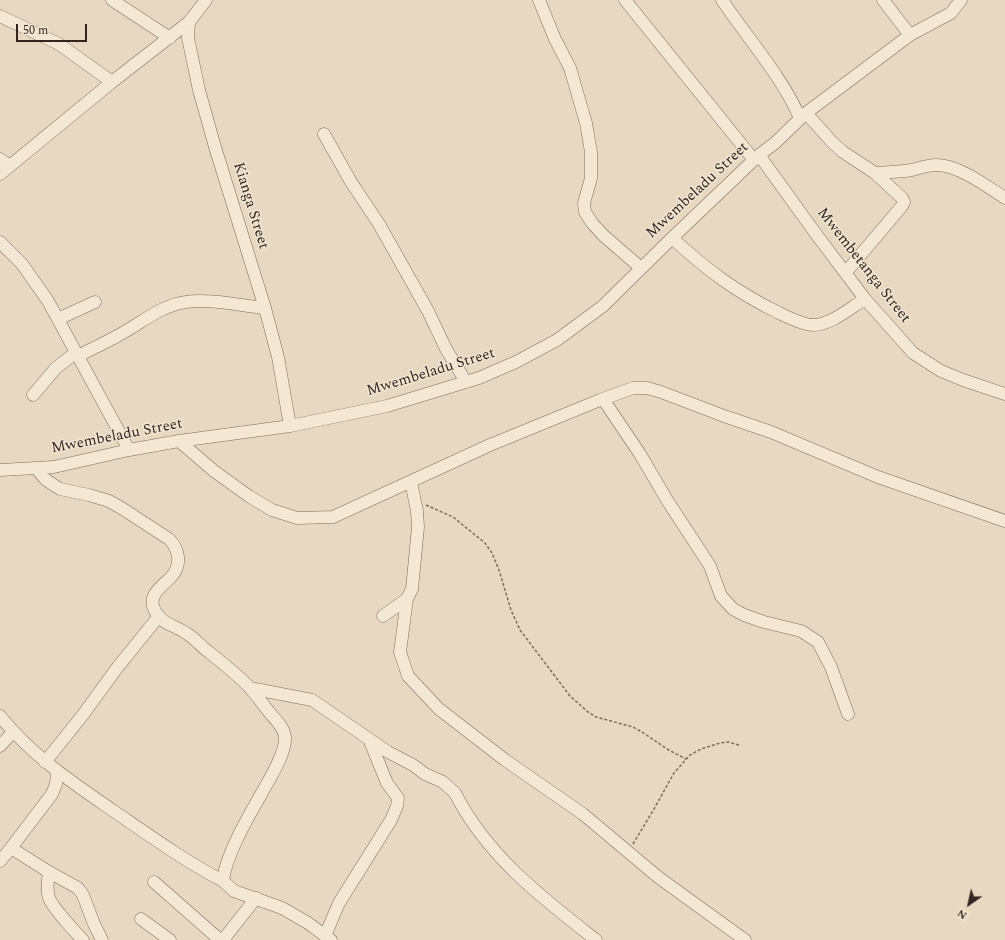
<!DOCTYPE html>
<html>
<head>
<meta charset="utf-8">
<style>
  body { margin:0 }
  #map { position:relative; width:1005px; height:940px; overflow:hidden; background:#e8d8c2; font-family:Spectral,serif }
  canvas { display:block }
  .north { position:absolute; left:949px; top:884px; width:40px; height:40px; -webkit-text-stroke:3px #f0e4d1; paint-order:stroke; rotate:214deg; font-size:11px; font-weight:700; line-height:16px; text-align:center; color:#31251e }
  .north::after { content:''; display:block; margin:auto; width:14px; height:18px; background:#31251e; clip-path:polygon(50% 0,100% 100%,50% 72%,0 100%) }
  .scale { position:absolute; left:16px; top:24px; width:71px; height:18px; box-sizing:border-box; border:2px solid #31251e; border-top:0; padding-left:5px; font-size:12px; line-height:14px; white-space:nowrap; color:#31251e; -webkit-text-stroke:3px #f0e4d1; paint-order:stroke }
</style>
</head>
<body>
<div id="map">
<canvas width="1005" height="940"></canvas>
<div class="north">N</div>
<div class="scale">50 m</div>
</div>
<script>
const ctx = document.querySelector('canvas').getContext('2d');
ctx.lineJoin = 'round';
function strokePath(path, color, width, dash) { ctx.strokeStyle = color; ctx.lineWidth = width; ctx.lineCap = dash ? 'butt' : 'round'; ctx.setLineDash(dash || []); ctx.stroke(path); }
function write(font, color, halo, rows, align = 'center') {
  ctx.font = font + ' Spectral,serif'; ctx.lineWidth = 3; ctx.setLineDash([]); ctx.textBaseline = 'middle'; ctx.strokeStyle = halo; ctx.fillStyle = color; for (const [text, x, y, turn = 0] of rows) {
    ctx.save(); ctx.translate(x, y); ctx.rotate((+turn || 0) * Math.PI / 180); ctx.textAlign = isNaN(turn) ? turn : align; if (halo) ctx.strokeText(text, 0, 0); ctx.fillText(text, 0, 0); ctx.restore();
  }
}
const path = new Path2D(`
  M426 505 453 517 485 543 492 553 499 570 511 610 520 630 570 696 588 712 596 717 633 727 642 732 667 749 686 759
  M633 844 654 809 674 773 690 755 701 749 720 743 728 742 739 745`);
const minor = new Path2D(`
  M112 0 170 38
  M206 0 189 22 188 38 199 90 215 147 265 308 278 357 290 426
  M539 0 555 39 570 68 586 123 591 152V178L584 203 585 212 592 223 604 236 641 268
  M625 0 754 160
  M722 0C748 39 781 75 800 118
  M883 0 910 35
  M0 16 59 44 112 82
  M806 113 832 142 843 152 875 173 902 198 904 202 902 206 846 272
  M324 134 351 182 379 224 428 311 446 349 466 382
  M759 155 816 234 865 299 913 353 941 371 963 380 1005 394
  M0 159 10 166
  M875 173C887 172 900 172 912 170 920 168 927 165 936 165 959 165 986 186 1005 198
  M0 174 112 82 189 22
  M672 238C707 270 736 292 779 313 788 317 803 325 813 325 831 325 850 308 865 299
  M0 242 22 264 48 301 129 450
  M58 319 95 302
  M78 356C91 349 105 343 119 335 142 323 159 306 186 302 208 298 243 306 265 308
  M33 395 56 368 75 353
  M603 399 640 454 667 500 710 566 721 596 733 609 744 615 764 622 801 631 818 642 831 667 848 714
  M179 441 214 471 250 497 272 510 297 518 333 517 490 445 600 400 633 388H647L661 392 724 416 771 432 878 477 1005 521
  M36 468 46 480 60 489 89 495 109 501 123 509 169 539C179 549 182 564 172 576 163 586 146 595 155 611 164 626 173 624 186 633 193 637 199 644 205 649 220 661 237 674 250 688 257 696 263 704 269 712 275 719 284 727 285 737 286 751 274 771 268 782 253 809 226 852 223 881L234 891 282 908 308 923 331 940
  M0 470 54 467 129 450 179 441 290 426 387 406 479 378 516 362 557 340 603 306 672 238 759 155 775 143 806 113 910 35 951 13 961 0
  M407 599 400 652 408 676 439 709 505 760 583 814 658 877 745 940
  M383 616 407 599 412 589 418 527 417 511 411 482
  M250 688 312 700 388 752 413 765 425 774 443 782 455 793C487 856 541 897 596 940
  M0 716C32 756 73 783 115 812 150 836 185 861 223 881
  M0 746 13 732
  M45 762 82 716 117 668 159 616
  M11 848 49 872 78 888 83 895 94 924 102 940
  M0 861 11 848 52 794 56 784 57 771
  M49 872C48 881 46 889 49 898 53 908 75 932 83 940
  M154 882 220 940
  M141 919 170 940
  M325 936 339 903 391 820 397 806 398 798 387 783 369 739
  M223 940 256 898`);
const streetNames = [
  ["Mwembeladu Street",698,191,-43],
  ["Kianga Street",250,206,73],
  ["Mwembetanga Street",863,266,52],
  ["Mwembeladu Street",431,373,-17],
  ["Mwembeladu Street",117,437,-11]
];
strokePath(minor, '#806a5b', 13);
strokePath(path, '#806a5b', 1.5, [3, 2]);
strokePath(minor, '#f4e7d4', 12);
write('15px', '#31251e', '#f0e4d1', streetNames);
</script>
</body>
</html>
